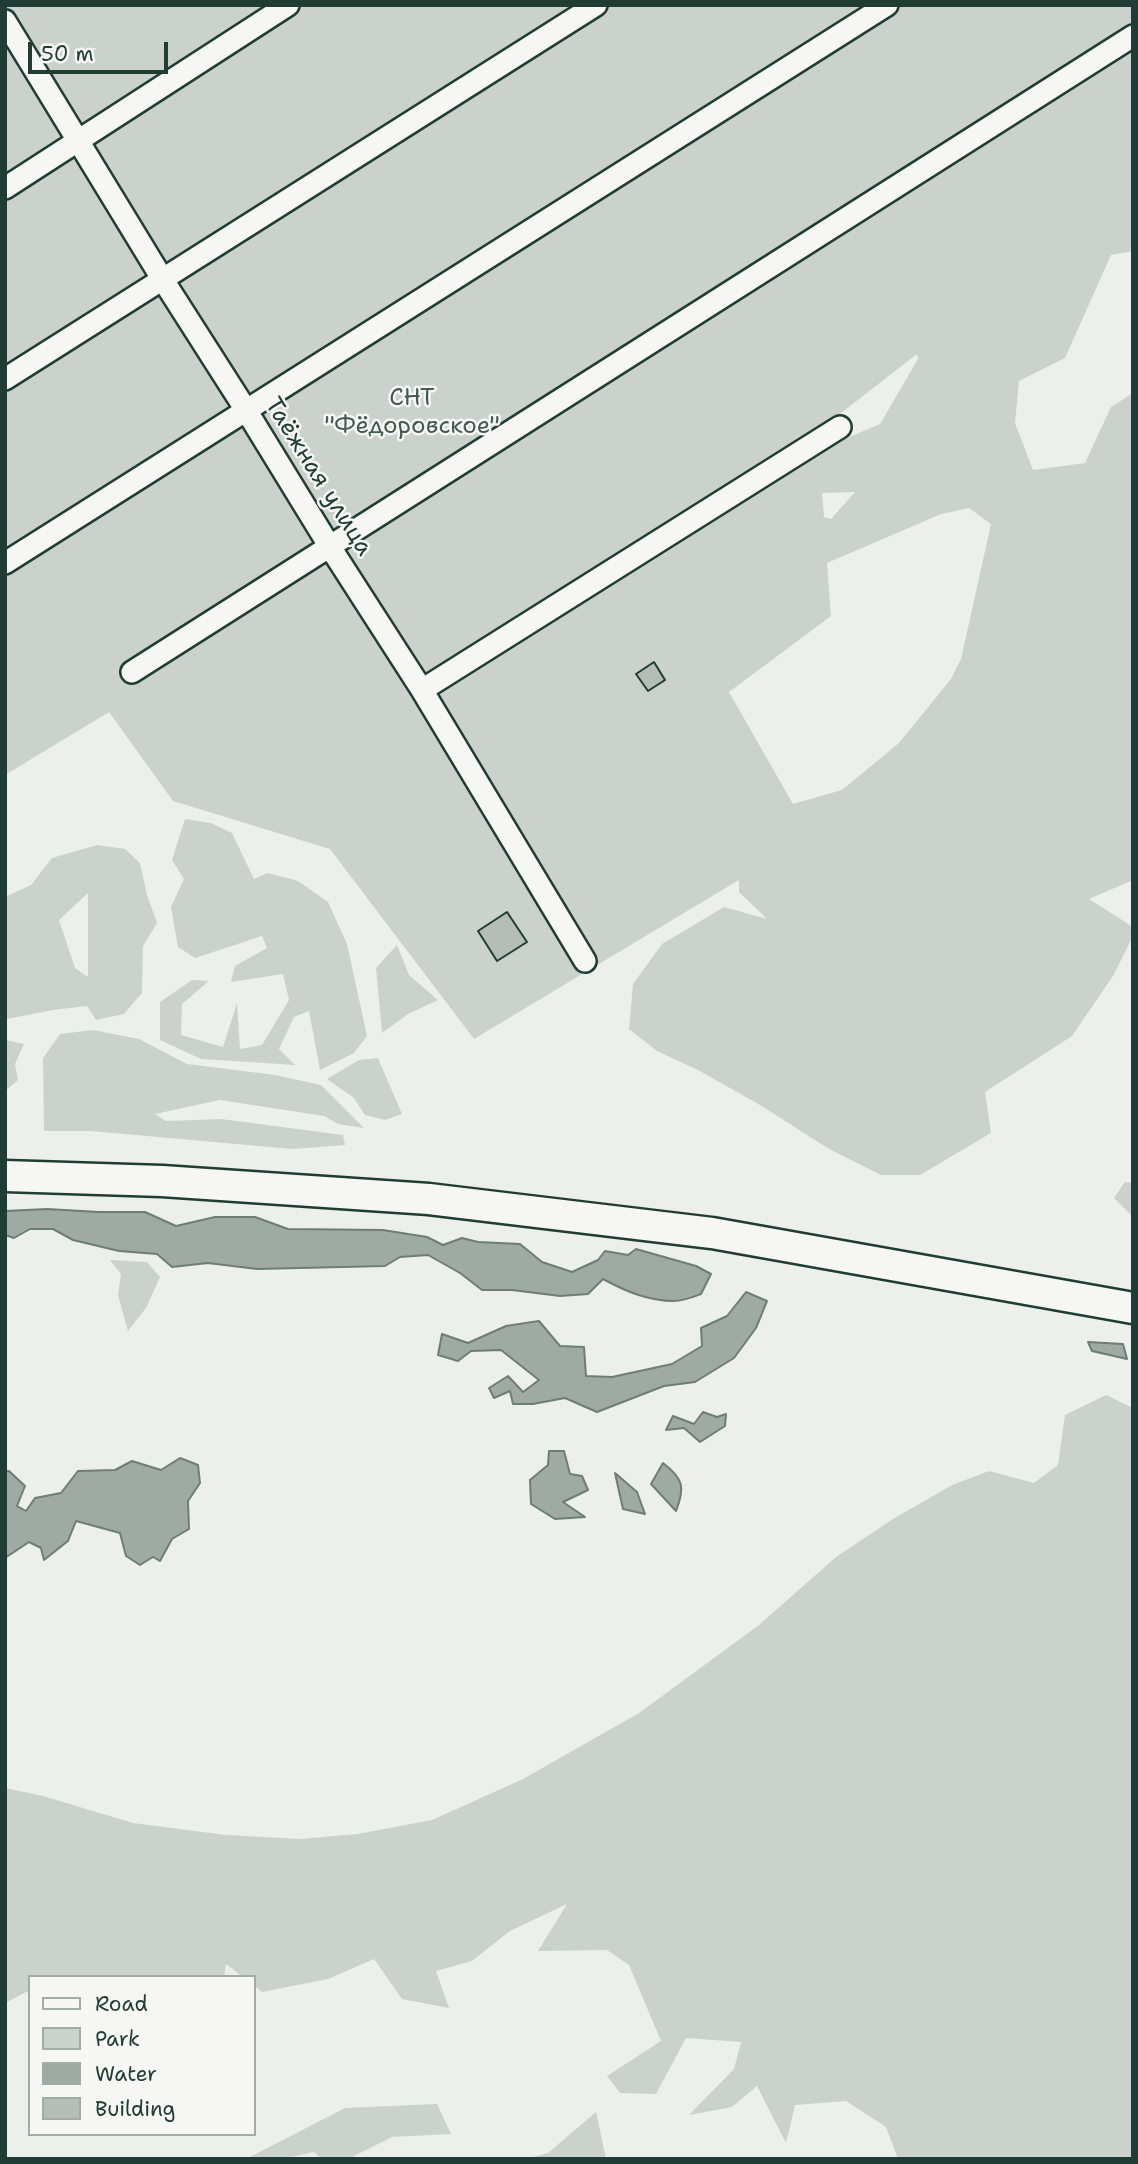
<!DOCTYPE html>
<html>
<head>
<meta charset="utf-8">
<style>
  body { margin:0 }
  #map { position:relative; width:1138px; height:2164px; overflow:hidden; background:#edefea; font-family:"Shantell Sans",sans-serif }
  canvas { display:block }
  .frame { position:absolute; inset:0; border:7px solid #1f3d34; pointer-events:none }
  .legend { position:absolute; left:28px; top:1975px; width:228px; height:161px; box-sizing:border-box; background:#f6f6f2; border:2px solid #a0aca6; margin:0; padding:9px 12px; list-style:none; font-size:21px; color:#1f3d34 }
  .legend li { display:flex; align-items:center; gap:14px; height:35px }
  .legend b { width:35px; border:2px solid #a0aca6 }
  .scale { position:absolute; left:28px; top:42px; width:140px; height:32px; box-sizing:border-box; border:4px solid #1f3d34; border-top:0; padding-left:9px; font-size:21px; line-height:24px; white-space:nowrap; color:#1f3d34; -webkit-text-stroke:5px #f6f6f2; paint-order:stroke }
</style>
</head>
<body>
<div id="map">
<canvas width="1138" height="2164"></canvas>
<div class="frame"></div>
<ul class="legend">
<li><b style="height:9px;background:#f6f6f2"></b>Road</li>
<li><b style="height:19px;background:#cbd2cc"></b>Park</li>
<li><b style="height:19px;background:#9faaa4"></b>Water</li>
<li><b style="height:19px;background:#b4bdb8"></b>Building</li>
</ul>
<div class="scale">50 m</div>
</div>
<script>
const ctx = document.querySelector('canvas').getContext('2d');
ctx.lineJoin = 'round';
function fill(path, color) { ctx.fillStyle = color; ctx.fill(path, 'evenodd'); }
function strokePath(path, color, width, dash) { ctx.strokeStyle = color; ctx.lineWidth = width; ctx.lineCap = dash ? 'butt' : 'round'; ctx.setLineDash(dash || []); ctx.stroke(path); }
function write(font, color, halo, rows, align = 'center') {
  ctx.font = font + ' "Shantell Sans",sans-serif'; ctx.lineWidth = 5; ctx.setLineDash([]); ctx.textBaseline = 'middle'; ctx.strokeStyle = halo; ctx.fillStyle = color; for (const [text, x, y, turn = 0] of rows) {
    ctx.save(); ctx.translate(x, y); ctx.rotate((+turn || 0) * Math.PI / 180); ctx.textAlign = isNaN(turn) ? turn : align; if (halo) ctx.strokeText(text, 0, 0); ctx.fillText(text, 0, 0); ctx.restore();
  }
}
const green = new Path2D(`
  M5 5H1133V251L1111 255 1065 358 1019 381 1015 423 1033 470 1085 463 1111 407 1133 393V880L1089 899 1133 927V936L1113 976 1072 1036 985 1092 991 1133 920 1175H881L829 1149 760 1105 698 1070 657 1051 629 1029 633 984 662 944 724 907 767 919 739 892V880L474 1039 330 849 173 801 109 712 5 775ZM917 354 918 359 880 424 819 450 818 431ZM855 492 831 519 824 517 822 493ZM969 508 991 524 961 659 951 679 899 743 842 790 793 804 729 692 831 616 827 563 941 514Z
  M185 819 211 823 232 833 254 879 268 873 298 881 328 902 347 944 367 1036 354 1053 320 1070 309 1011 294 1017 279 1049 295 1065 201 1059 160 1040V1002L192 980 209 981 182 1004 181 1035 223 1047 237 1003 240 1049 262 1045 289 1000 283 974 231 982 235 966 267 948 262 936 195 958 178 947 171 907 184 879 172 860Z
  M97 845 125 849 140 863 147 895 157 923 143 946 142 993 124 1014 96 1020 87 1006 53 1010 7 1019 5 1018V897L31 885 52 858ZM88 893V977L75 968 59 920Z
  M397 945 409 975 438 1000 408 1014 382 1033 376 968Z
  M93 1030 139 1039 187 1064 275 1075 321 1085 364 1128 338 1124 324 1116 220 1100 155 1114 166 1121 221 1119 343 1135 345 1145 292 1149 91 1131H44L43 1058 60 1034Z
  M5 1040 24 1044 15 1064 18 1080 5 1091Z
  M378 1058 402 1114 385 1120 365 1115 354 1098 327 1079 359 1060Z
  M1125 1182 1133 1183V1217L1114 1198Z
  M110 1260 147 1262 160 1277 146 1308 128 1331 118 1295 121 1274Z
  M1106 1395 1133 1408V2159H898L886 2127 846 2101 795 2105 786 2143 757 2086 732 2107 689 2115 734 2069 741 2042 686 2038 656 2094 620 2093 607 2076 661 2041 629 1965 607 1950 538 1951 567 1904 510 1931 472 1961 436 1971 449 2008 402 1999 374 1959 328 1979 262 1992 254 1985V1977H243L226 1964 224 1977H30V1990L5 2003V1788L43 1796 133 1823 226 1835 300 1839 358 1834 432 1820 523 1779 639 1713 759 1625 836 1557 893 1519 952 1485 989 1471 1034 1483 1058 1465 1065 1415Z
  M437 2104 451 2134 392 2137 348 2159H322L314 2152 283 2159H246L345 2108Z
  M596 2112 606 2159H526L548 2153Z`);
const water = new Path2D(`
  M47 1209 99 1212H145L176 1226 215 1217H255L288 1229 383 1230 427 1237 443 1245 462 1238 478 1242 520 1244 542 1262 572 1272 598 1260 605 1251 628 1255 636 1249 696 1266 711 1274 701 1294C693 1297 683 1301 674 1301 648 1301 625 1291 603 1279L588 1294 560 1296 512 1290H482L460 1273 428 1255 400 1257 385 1266 257 1269 208 1263 172 1267 157 1254 119 1251 73 1240 53 1229H30L14 1238 5 1235V1211Z
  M746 1292 767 1301 756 1328 734 1358 695 1382 664 1386 597 1412 565 1398 533 1404H513L510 1391 494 1398 489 1388 508 1376 523 1392 539 1380 501 1350 471 1351 458 1361 438 1355 442 1334 468 1343 506 1326 539 1321 560 1346 584 1347 586 1376 612 1377 672 1364 702 1346 701 1328 727 1316Z
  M1088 1342 1123 1344 1127 1359 1092 1351Z
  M703 1412 717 1417 726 1414 725 1426 700 1442 684 1428 666 1430 673 1416 694 1424Z
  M549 1451H564L570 1474 582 1476 588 1490 563 1502 585 1517 555 1519 531 1504 530 1480 548 1465Z
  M180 1458 198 1465 200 1483 188 1501 189 1529 172 1539 160 1561 153 1557 140 1565 126 1556 120 1533 76 1521 68 1541 44 1560 41 1548 29 1542 5 1558V1471H9L25 1486 17 1506 26 1511 35 1498 61 1493 78 1471 115 1470 132 1461 161 1470Z
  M663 1463C684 1479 685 1488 676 1511L651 1484Z
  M615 1473 637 1492 645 1514 623 1509Z`);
const building = new Path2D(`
  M654 662 665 680 648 691 636 674Z
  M507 912 527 942 497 961 478 931Z`);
const minor = new Path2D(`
  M5 21 163 280 246 410 330 547 422 690 585 961
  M5 188 288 5
  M5 379 596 5
  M5 563 887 5
  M132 672 1133 36
  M422 690 840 427`);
const secondary = new Path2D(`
  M5 1176 162 1181 429 1199 712 1233 1133 1308`);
const parkNames = [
  ["СНТ",412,399],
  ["\"Фёдоровское\"",412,427]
];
const streetNames = [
  ["Таёжная улица",318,477,58]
];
fill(green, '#cbd2cc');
fill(water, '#9faaa4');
strokePath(water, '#6c7e77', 2);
fill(building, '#b4bdb8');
strokePath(building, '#1f3d34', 2);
strokePath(minor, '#1f3d34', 26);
strokePath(secondary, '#1f3d34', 35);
strokePath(minor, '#f6f6f2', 21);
strokePath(secondary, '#f6f6f2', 30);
write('24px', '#415b52', '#f6f6f2', parkNames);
write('24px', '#1f3d34', '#f6f6f2', streetNames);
</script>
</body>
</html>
